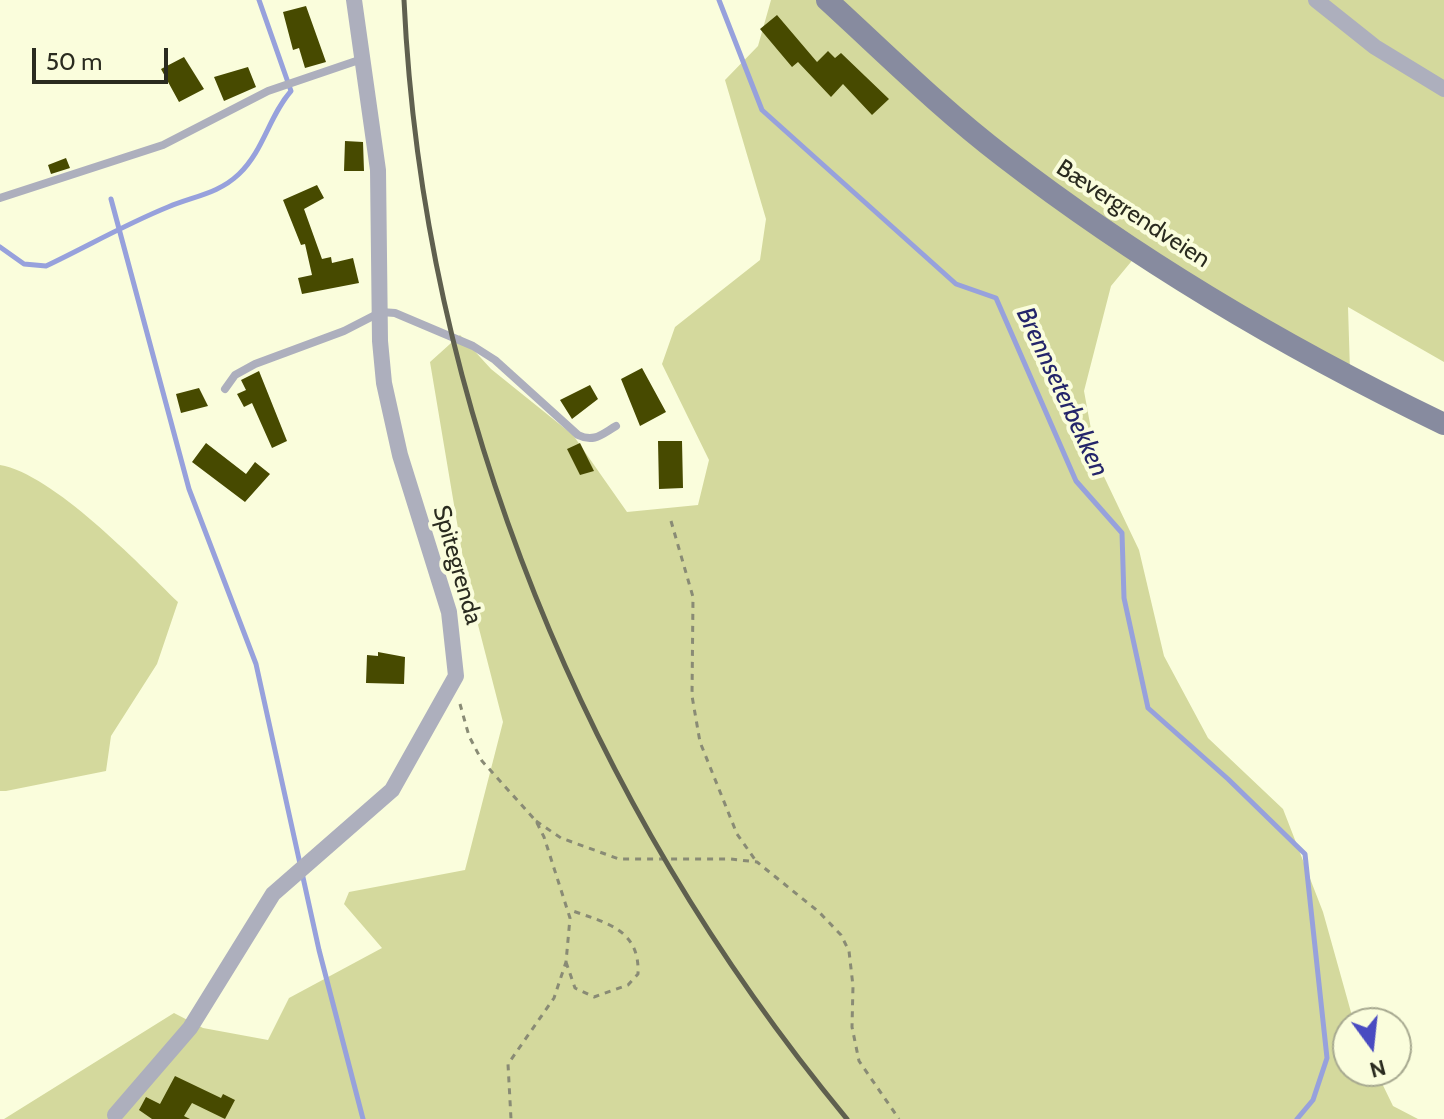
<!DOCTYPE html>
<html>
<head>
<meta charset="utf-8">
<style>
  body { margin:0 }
  #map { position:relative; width:1444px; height:1119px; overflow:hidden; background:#fafddc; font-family:Cabin,sans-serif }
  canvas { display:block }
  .north { position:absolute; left:1332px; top:1007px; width:80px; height:80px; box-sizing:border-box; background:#fafddc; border:2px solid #a7a990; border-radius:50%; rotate:165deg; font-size:22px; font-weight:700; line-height:32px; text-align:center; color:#2a2b1f }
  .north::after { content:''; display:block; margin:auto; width:28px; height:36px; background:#494bc1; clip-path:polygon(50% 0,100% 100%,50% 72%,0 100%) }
  .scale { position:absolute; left:32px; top:48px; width:136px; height:36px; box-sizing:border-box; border:4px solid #2a2b1f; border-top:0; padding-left:10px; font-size:24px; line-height:28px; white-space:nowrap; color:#2a2b1f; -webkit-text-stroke:6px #fafddc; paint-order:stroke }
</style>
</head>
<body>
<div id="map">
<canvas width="1444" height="1119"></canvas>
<div class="north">N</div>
<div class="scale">50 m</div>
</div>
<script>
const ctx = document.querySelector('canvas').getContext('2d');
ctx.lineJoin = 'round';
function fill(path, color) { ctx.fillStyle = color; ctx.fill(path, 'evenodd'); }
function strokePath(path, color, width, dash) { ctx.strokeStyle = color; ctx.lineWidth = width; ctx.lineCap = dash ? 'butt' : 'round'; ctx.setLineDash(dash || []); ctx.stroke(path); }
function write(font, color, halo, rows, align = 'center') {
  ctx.font = font + ' Cabin,sans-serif'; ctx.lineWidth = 8; ctx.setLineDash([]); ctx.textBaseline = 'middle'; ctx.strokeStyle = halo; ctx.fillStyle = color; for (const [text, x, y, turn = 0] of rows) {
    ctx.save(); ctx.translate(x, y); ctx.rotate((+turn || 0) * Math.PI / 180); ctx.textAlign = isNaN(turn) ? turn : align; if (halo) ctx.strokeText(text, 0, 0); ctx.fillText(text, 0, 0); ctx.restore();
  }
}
const green = new Path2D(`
  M771 0H1444V362L1348 307 1350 371 1135 257 1111 286 1084 391 1097 462 1139 550 1164 656 1208 738 1283 809 1323 912 1354 1023H1348V1071H1376L1393 1106 1418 1119H4L174 1013 203 1028 268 1040 289 998 382 948 344 904 349 892 465 870 503 722 467 582 430 362 460 335 491 369 573 435 627 512 698 505 709 460 662 364 675 327 760 260 766 219 725 80 758 46Z
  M0 465C53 474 138 563 178 602L157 664 111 736 106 771 6 791H0Z`);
const stream = new Path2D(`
  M719 0 762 110 956 284 996 298 1076 481 1122 533 1124 598 1148 708 1228 779 1305 854 1327 1058 1313 1100 1297 1119
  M111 199 189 489 256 664 319 950 363 1119
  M0 247 24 264 46 266C86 247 126 224 168 207 194 196 218 194 239 174 264 150 269 116 291 91L259 0`);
const building = new Path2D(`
  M306 6 326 62 305 68 299 48 293 50 283 12Z
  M777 15 817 62 828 51 835 58 841 53 889 99 872 115 843 84 831 97 798 62 792 67 760 29Z
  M184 57 204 89 179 102 161 69Z
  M248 67 256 87 224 101 214 77Z
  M345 141 363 142 364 171H344Z
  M66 158 70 168 51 174 48 165Z
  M317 185 324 198 304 209 322 259 331 257 332 263 353 258 359 283 302 294 298 278 312 275 305 244 301 245 283 200Z
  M642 368 666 412 640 426 621 379Z
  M259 371 287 441 272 448 252 403 244 407 237 394 246 390 241 380Z
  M590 385 598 399 572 419 560 400Z
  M199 388 208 406 181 413 176 394Z
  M658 441H682L683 488 659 489Z
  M206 443 246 474 255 462 270 474 245 502 192 462Z
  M580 443 594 471 580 475 567 449Z
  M378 652 405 657 404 684 366 683 367 655 378 656Z
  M175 1076 221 1098 223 1094 235 1100 225 1119 192 1103 184 1116 190 1119H152L139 1110 146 1097 160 1104Z`);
const path = new Path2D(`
  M671 521 693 597 692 696 700 742 737 834 756 861
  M460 704 469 736 482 761 536 821 544 837 570 918 566 962 554 998 508 1064 511 1119
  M536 821 561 838 619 859H731L757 862 819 912 841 935 849 951 853 986 852 1027 859 1061 899 1119
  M566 962 575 988 594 997 628 985 638 974C640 929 606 923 570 910`);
const service = new Path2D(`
  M0 198 163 145 268 91 362 59
  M225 389 235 375 255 364 344 331 381 312 395 313 473 346 495 360 578 435C594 443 602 434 616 426`);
const minor = new Path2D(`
  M1316 0 1375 47 1444 89
  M115 1115 190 1028 273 894 392 790 456 676 449 612 400 455 384 383 380 341 378 170 354 0`);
const secondary = new Path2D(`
  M827 0C885 53 941 109 1004 157 1139 261 1290 350 1444 424`);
const rail = new Path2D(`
  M404 0C423 409 587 805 847 1119`);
const streetNames = [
  ["Bævergrendveien",1133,214,33],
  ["Spitegrenda",457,565,74]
];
const waterNames = [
  ["Brennseterbekken",1062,392,65]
];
fill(green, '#d4d99d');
strokePath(stream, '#97a1dc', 5);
fill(building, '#474a00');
strokePath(path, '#898b75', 3, [6, 6]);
strokePath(service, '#adafbd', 8);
strokePath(minor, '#adafbd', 16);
strokePath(secondary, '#878b9f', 22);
strokePath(rail, '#5f604f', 5);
write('24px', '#2a2b1f', '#fafddc', streetNames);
write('italic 26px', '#24256a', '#fafddc', waterNames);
</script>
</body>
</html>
